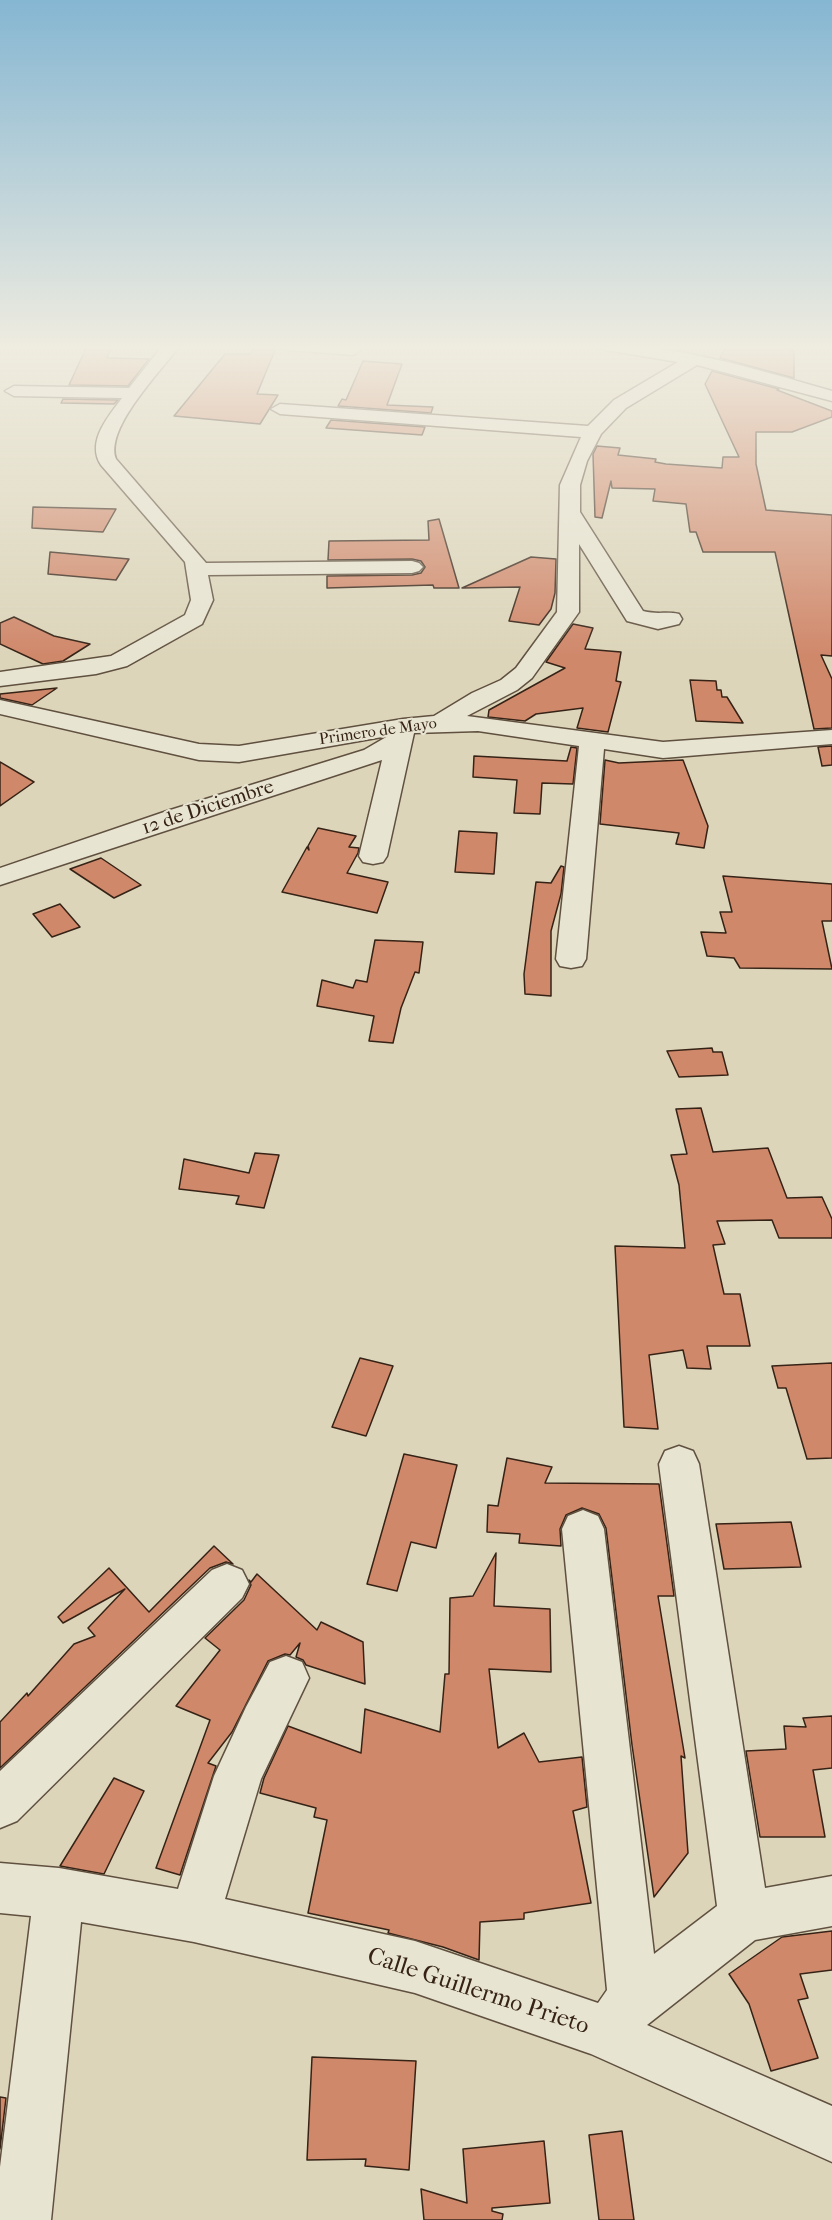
<!DOCTYPE html>
<html>
<head>
<meta charset="utf-8">
<style>
  body { margin:0 }
  canvas { display:block; background:#dcd5ba }
</style>
</head>
<body>
<canvas width="832" height="2220"></canvas>
<script>
const ctx = document.querySelector('canvas').getContext('2d');
ctx.lineJoin = 'round';
function fill(path, color) { ctx.fillStyle = color; ctx.fill(path, 'evenodd'); }
function strokePath(path, color, width, dash) { ctx.strokeStyle = color; ctx.lineWidth = width; ctx.lineCap = dash ? 'butt' : 'round'; ctx.setLineDash(dash || []); ctx.stroke(path); }
function write(font, color, halo, rows, align = 'center') {
  ctx.font = font + ' "IM FELL French Canon",serif'; ctx.lineWidth = 4.5; ctx.setLineDash([]); ctx.textBaseline = 'middle'; ctx.strokeStyle = halo; ctx.fillStyle = color; for (const [text, x, y, turn = 0] of rows) {
    ctx.save(); ctx.translate(x, y); ctx.rotate((+turn || 0) * Math.PI / 180); ctx.textAlign = isNaN(turn) ? turn : align; if (halo) ctx.strokeText(text, 0, 0); ctx.fillText(text, 0, 0); ctx.restore();
  }
}
const building = new Path2D(`
  M257 344H267L275 350 257 394 278 395 260 424 174 416 225 354H250Z
  M727 344H784L794 352V378L720 358Z
  M87 346H112L107 358 149 359 128 386 69 385Z
  M363 361 402 364 387 405 433 407 431 413 338 406 342 399 346 400Z
  M712 371 779 389 777 390 832 411V417L792 432H756V464L766 510 832 515V656L821 655 832 679V728L814 729 775 552H703L696 532H690L686 504 653 501 655 489 612 488 611 481 602 518 595 517 593 454 597 446 620 448 618 455 656 459 655 462 666 464 722 468 723 457H739L705 384Z
  M63 399 118 400 114 404 61 403Z
  M331 420 425 427 422 435 326 428Z
  M33 507 116 509 103 532 32 528Z
  M439 519 459 588H434L433 585 327 588V576L412 575 421 573 425 567 421 561 412 559 328 560 329 541 429 540 428 521Z
  M50 552 129 559 116 580 48 574Z
  M531 557 556 559 555 593 551 609 539 625 509 621 520 587 462 588Z
  M14 617 54 636 90 644 63 661 43 664 0 644V623Z
  M573 624 593 628 585 649 621 652 616 681 621 682 608 732 577 728 583 708 536 714 525 721 488 717 489 710 565 668 546 662Z
  M690 680 716 681 717 690H721L722 697H727L743 723 696 721Z
  M57 688 32 705 0 698V694Z
  M832 746V765L822 766 818 747Z
  M571 747 577 748 573 784 542 783 540 814 514 813 517 780 473 777 474 756 567 761Z
  M605 760 619 763 683 760 708 826 704 848 676 844 679 833 600 824Z
  M0 762 34 782 0 806Z
  M318 828 356 836 349 847 359 848 358 853 347 873 388 882 377 913 282 892 307 847 309 850 308 846Z
  M459 831 497 833 494 874 455 872Z
  M101 858 141 885 114 898 70 869Z
  M561 866 564 867 561 894 551 931V996L525 994 524 974 536 882 551 883Z
  M723 876 832 884V921H822L832 969 740 968 734 958 707 956 701 932 726 933 720 912H732Z
  M60 904 80 927 52 937 33 914Z
  M375 940 423 942 419 973 415 972 401 1008 393 1043 369 1041 374 1016 317 1006 322 980 353 988 356 980 367 982Z
  M712 1048 713 1052H722L728 1075 679 1077 667 1051Z
  M701 1108 713 1152 768 1148 787 1198 822 1197 832 1219V1238H779L772 1220 717 1221 725 1244 713 1245 724 1294H740L750 1346H707L711 1369 687 1368 683 1350 649 1355 658 1429 624 1427 615 1246 685 1248 679 1185 671 1155 687 1154 676 1109Z
  M255 1153 279 1155 264 1208 236 1204 239 1196 179 1189 184 1159 249 1173Z
  M360 1358 393 1366 366 1436 332 1427Z
  M832 1363V1458L807 1459 786 1388H778L772 1366Z
  M404 1454 457 1465 436 1548 411 1542 397 1591 367 1584Z
  M507 1458 552 1467 545 1483 659 1484 674 1596H658L685 1758 681 1756 688 1853 654 1897 632 1745 606 1528 599 1514 582 1508 566 1515 560 1529 561 1546 519 1543 520 1534 487 1532 488 1505 498 1506Z
  M791 1522 801 1567 724 1569 716 1524Z
  M214 1546 233 1564 226 1562 210 1568 0 1768V1722L27 1693 28 1696 74 1644 95 1636 88 1628 125 1589 63 1623 58 1617 109 1568 149 1612Z
  M496 1553 494 1606 550 1609 551 1672 489 1669 498 1748 524 1733 539 1762 582 1757 587 1807 573 1811 591 1903 524 1913V1919L480 1922 479 1960 443 1947 388 1933 389 1930 308 1913 327 1820 314 1817 316 1808 260 1793 264 1778 288 1726 361 1753 365 1709 440 1732 445 1674H449L450 1598 473 1596Z
  M257 1574 317 1630 321 1622 363 1642 365 1684 306 1665 303 1660 296 1657 300 1643 290 1655 285 1654 268 1661 232 1732 208 1763 216 1766 180 1875 156 1868 210 1720 176 1706 220 1650 205 1638 244 1600 251 1585 249 1580 251 1582Z
  M832 1716V1768L813 1770 825 1837H760L746 1751 786 1749 784 1726 806 1727 803 1718Z
  M114 1778 144 1791 104 1874 60 1866Z
  M832 1931V1970L800 1974 808 1998 798 2000 818 2058 771 2071 749 2004 729 1974 782 1937Z
  M312 2057 416 2061 409 2170 365 2166 366 2159 307 2160Z
  M0 2097 6 2098 0 2149Z
  M622 2131 634 2220H599L589 2135Z
  M544 2141 550 2203 492 2208V2211L503 2214 502 2220H424L421 2189 467 2203 463 2149Z`);
const minor = new Path2D(`
  M164 344H181C163 369 104 428 116 459L206 563 412 561 419 563 423 567 419 571 412 573 208 575 213 600 202 624 127 666 96 674 0 686V672L111 656 185 615 191 600 185 562 101 465C86 442 108 417 122 398L14 396 5 391 14 386 129 388Z
  M269 344 359 347 361 350 353 355 277 349Z
  M592 344C675 344 753 368 832 391V401L697 365 626 408 601 434 587 461 580 485V512L643 611C658 615 666 611 679 614L682 619 679 624 658 629 627 621 579 544V612L532 678 517 690 467 716 663 742 832 730V744L663 758 604 749 586 959 582 966 571 968 560 966 556 959 579 746 478 731 414 733 387 856 383 862 373 864 363 862 359 856 382 760 0 885V868L167 811 364 750 388 736 239 762 199 760 0 714V700L199 744 239 746 403 719 434 716 472 693 501 680 516 668 557 612 560 485 581 437 280 414 271 409 280 404 588 426 614 400 678 362 600 349Z
  M679 1446 693 1451 699 1464 765 1888 832 1876V1926L755 1940 647 2025 832 2106V2162L591 2054 415 1993 194 1942 81 1922 51 2220H0V2167L31 1916 0 1913V1863L59 1868 178 1889 214 1776 246 1707 270 1662 286 1656 302 1662 309 1678 261 1779 225 1899 415 1941 598 2003 607 1990 562 1529 568 1516 583 1510 598 1516 604 1529 654 1954 717 1906 659 1464 665 1451Z
  M227 1564 242 1570 249 1584 242 1598 17 1821 0 1828V1771L212 1570Z`);
const farStreetnames = [
  ["Primero de Mayo",378,732,-8]
];
const streetNames = [
  ["12 de Diciembre",208,808,-18]
];
const nearStreetnames = [
  ["Calle Guillermo Prieto",478,1992,18]
];
fill(building, '#d0886b');
strokePath(building, '#362316', 1.5);
strokePath(minor, '#60503f', 3);
fill(minor, '#e8e4d2');
const sky = ctx.createLinearGradient(0, 0, 0, 655);
sky.addColorStop(0, '#85b6d2');
sky.addColorStop(0.53, '#efece0');
sky.addColorStop(1, '#efece000');
ctx.fillStyle = sky;
ctx.fillRect(0, 0, 832, 655);
write('16px', '#362316', '#e8e4d2', farStreetnames);
write('20px', '#362316', '#e8e4d2', streetNames);
write('24px', '#362316', '#e8e4d2', nearStreetnames);
</script>
</body>
</html>
